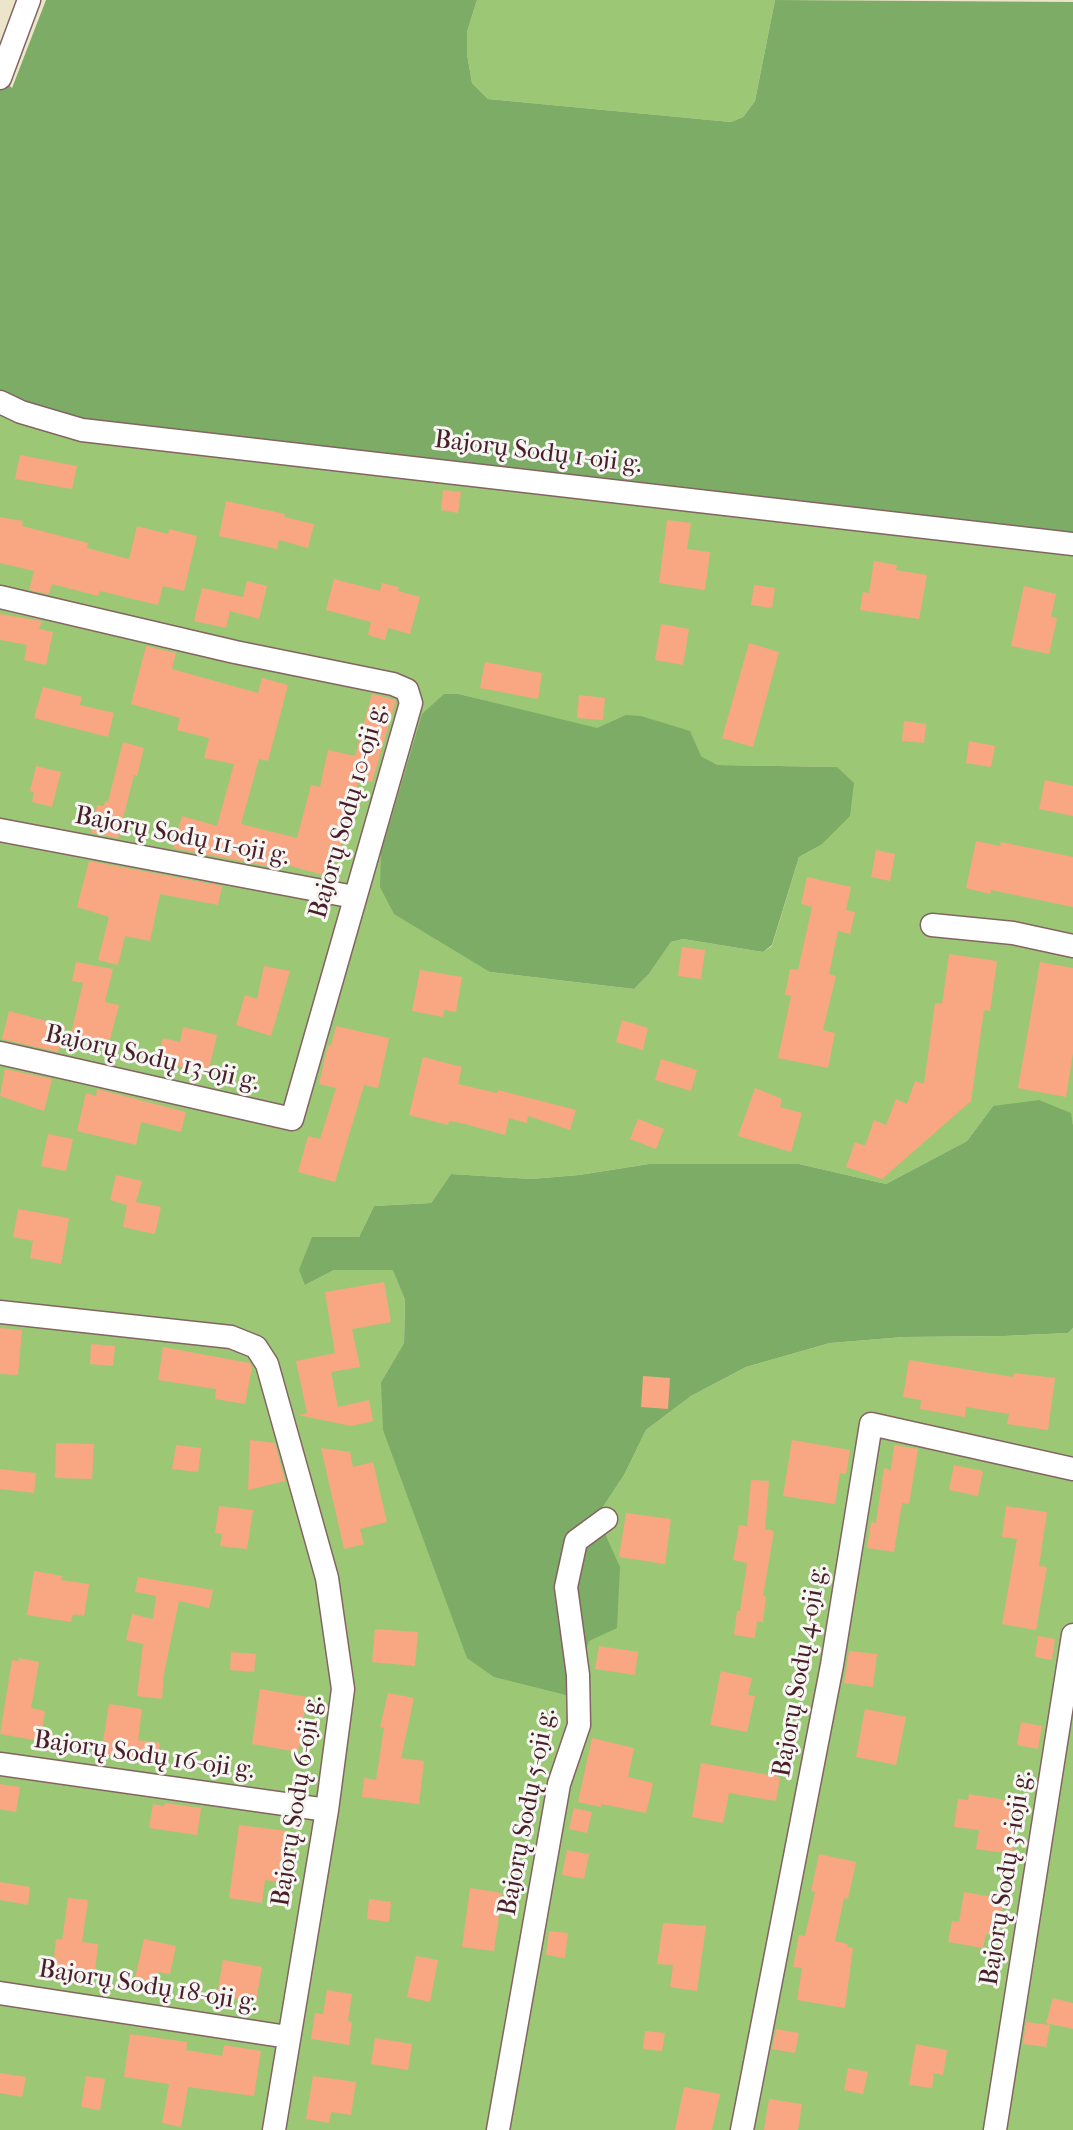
<!DOCTYPE html>
<html>
<head>
<meta charset="utf-8">
<style>
  body { margin:0 }
  canvas { display:block; background:#ede5c9 }
</style>
</head>
<body>
<canvas width="1073" height="2130"></canvas>
<script>
const ctx = document.querySelector('canvas').getContext('2d');
ctx.lineJoin = 'round';
function fill(path, color) { ctx.fillStyle = color; ctx.fill(path, 'evenodd'); }
function strokePath(path, color, width, dash) { ctx.strokeStyle = color; ctx.lineWidth = width; ctx.lineCap = dash ? 'butt' : 'round'; ctx.setLineDash(dash || []); ctx.stroke(path); }
function write(font, color, halo, rows, align = 'center') {
  ctx.font = font + ' "IM FELL French Canon",serif'; ctx.lineWidth = 6; ctx.setLineDash([]); ctx.textBaseline = 'middle'; ctx.strokeStyle = halo; ctx.fillStyle = color; for (const [text, x, y, turn = 0] of rows) {
    ctx.save(); ctx.translate(x, y); ctx.rotate((+turn || 0) * Math.PI / 180); ctx.textAlign = isNaN(turn) ? turn : align; if (halo) ctx.strokeText(text, 0, 0); ctx.fillText(text, 0, 0); ctx.restore();
  }
}
const green = new Path2D(`
  M477 0H775L755 101 743 117 731 122 488 99 472 83 467 54V32Z
  M0 394 1073 534V1125L1070 1113 993 1106 967 1141 886 1184 799 1164H649L579 1175 531 1179 451 1174 431 1203 374 1206 359 1237 305 1285 334 1270 393 1269 405 1300 404 1343 381 1382 570 1695 589 1640 597 1516 624 1475 646 1430 691 1396 746 1367 830 1343 904 1337 1004 1336 1068 1333 1073 1328V2130H0ZM459 694 701 756 718 765 836 767 821 845 799 857 772 946 763 952 683 939 671 942 649 974 634 989 490 972Z`);
const forest = new Path2D(`
  M46 0H477L467 32V54L472 83 488 99 731 122 743 117 755 101 775 0 1073 2V534L82 422 0 394V76L12 88Z
  M444 694H459L597 728 626 715 641 716 690 731 701 756 718 765 837 767 854 783 850 816 821 845 799 857 772 945 763 952 683 939 671 942 649 974 634 989 490 972 394 914 380 887 381 853 422 714Z
  M1039 1100 1071 1113 1073 1125V1328L1068 1333 1004 1336 904 1337 830 1343 746 1367 691 1396 646 1430 624 1475 597 1516 620 1567 617 1628 589 1641 570 1696 494 1677 467 1658 383 1430 381 1382 404 1343 405 1300 393 1270H334L305 1285 299 1270 312 1237H359L374 1206 431 1203 451 1174 531 1179 579 1175 649 1164H799L886 1184 967 1141 993 1106Z`);
const building = new Path2D(`
  M20 455 77 466 72 489 15 479Z
  M443 490 461 492 458 513 441 510Z
  M226 501 285 514 284 517 314 524 308 548 279 540 277 549 219 536Z
  M0 517 23 521 22 526 88 543 87 548 129 559 137 526 168 534 169 529 197 536 184 591 163 586 158 605 100 591 98 596 52 584 49 594 29 590 34 571 0 563Z
  M667 520 691 523 687 549 710 552 705 590 659 583Z
  M874 561 897 565 896 570 927 575 919 619 860 610 863 592 869 593Z
  M334 579 380 591 382 583 399 587 398 591 420 597 410 634 388 628 385 640 368 635 371 622 326 610Z
  M247 581 267 586 259 619 230 611 226 628 194 621 202 588 243 597Z
  M754 585 775 588 772 608 751 605Z
  M1024 586 1056 594 1051 617 1057 618 1049 654 1011 646Z
  M0 614 42 621 39 629 53 632 46 665 24 660 27 645 0 640Z
  M661 624 689 629 683 665 655 660Z
  M749 643 779 652 753 747 722 738Z
  M146 646 176 653 172 669 258 693 262 678 288 685 268 761 259 759 241 824 297 838 311 785 320 787 328 750 355 756 372 694 396 700 372 782 359 779 339 853 329 850 323 875 280 863 278 868 173 848 182 816 217 826 234 764 204 758 209 738 177 730 180 718 131 704Z
  M485 662 542 673 538 699 480 688Z
  M43 687 82 697 80 705 114 713 108 737 34 718Z
  M579 695 605 698 603 720 577 718Z
  M904 721 926 724 924 743 902 741Z
  M969 741 995 746 991 767 966 763Z
  M123 742 144 748 137 776 134 775 118 838 91 833 97 805 104 806 105 801 108 802Z
  M36 766 61 772 52 807 32 802 34 792 30 791Z
  M1045 780 1073 786V816L1039 809Z
  M976 841 1000 846 1001 842 1073 857V907L991 890 990 894 966 888Z
  M876 850 895 854 890 881 871 877Z
  M89 861 222 886 218 905 160 894 150 941 125 936 118 965 98 960 109 917 77 907Z
  M807 877 851 887 846 910 855 912 850 934 838 931 829 974 836 976 823 1030 835 1033 828 1068 778 1058 791 996 785 995 790 969 798 970 812 907 801 904Z
  M682 947 705 950 701 979 678 976Z
  M949 954 997 961 990 1011 984 1010 971 1101 882 1179 846 1167 855 1142 865 1146 874 1120 886 1125 896 1099 907 1104 915 1081 924 1084 935 1003 942 1004Z
  M76 962 113 969 105 1002 119 1005 109 1043 71 1034 83 983 72 981Z
  M1040 962 1073 968V1053L1066 1097 1018 1088Z
  M264 966 290 971 271 1036 236 1025 245 995 257 999Z
  M420 970 462 977 456 1012 444 1010 443 1017 412 1011Z
  M9 1011 65 1026 58 1052 2 1039Z
  M622 1020 648 1028 643 1050 616 1042Z
  M336 1026 389 1038 378 1088 364 1085 335 1182 298 1172 308 1136 320 1139 336 1088 319 1084 327 1049 328 1045 331 1046Z
  M183 1027 217 1035 208 1073 178 1066 177 1069 156 1064 163 1038 180 1042Z
  M423 1057 462 1067 458 1084 497 1093 498 1090 576 1110 570 1130 528 1116 527 1123 509 1118 505 1135 461 1123 449 1121 448 1125 409 1115Z
  M661 1059 697 1070 691 1091 655 1080Z
  M5 1069 52 1079 44 1111 0 1096Z
  M755 1088 782 1099 780 1107 802 1113 791 1152 738 1136Z
  M97 1089 186 1112 181 1132 141 1122 136 1145 77 1131 86 1093 96 1096Z
  M638 1119 664 1129 656 1149 630 1139Z
  M48 1134 73 1139 66 1171 41 1166Z
  M116 1175 142 1181 136 1202 161 1207 155 1234 123 1227 127 1205 110 1200Z
  M18 1209 69 1218 61 1264 30 1258 33 1241 13 1237Z
  M384 1282 391 1322 352 1329 360 1367 331 1372 338 1407 369 1400 373 1421 351 1426 298 1415 307 1413 296 1361 335 1353 325 1292Z
  M0 1328 22 1330 18 1375 0 1374Z
  M91 1344 115 1346 113 1366 90 1364Z
  M163 1347 250 1363 252 1367 245 1404 215 1399 216 1389 158 1380Z
  M909 1360 1013 1377 1014 1373 1055 1378 1048 1430 1007 1424 1009 1414 966 1407 965 1417 920 1409 921 1400 903 1397Z
  M643 1376 670 1378 668 1409 641 1407Z
  M250 1440 275 1443 285 1481 248 1490Z
  M792 1440 850 1450 846 1474 840 1473 835 1504 783 1496Z
  M56 1443 94 1444 92 1479 55 1478Z
  M176 1445 201 1448 198 1472 172 1469Z
  M894 1445 918 1449 909 1504 902 1503 894 1552 867 1548 871 1522 876 1523 884 1468 891 1470Z
  M321 1448 350 1452 353 1467 373 1462 387 1522 360 1529 364 1544 344 1549Z
  M954 1465 983 1471 978 1496 949 1490Z
  M0 1469 36 1473 34 1493 0 1489Z
  M751 1480 769 1481 765 1529 774 1531 763 1596H766L763 1622 757 1621 755 1638 734 1635 737 1611H740L747 1563 733 1560 739 1525 747 1526Z
  M219 1506 253 1510 247 1549 220 1546 222 1534 215 1533Z
  M1006 1506 1047 1512 1039 1566 1047 1567 1036 1630 1002 1624 1017 1539 1002 1537Z
  M626 1513 671 1519 665 1564 619 1557Z
  M34 1571 62 1576 61 1580 89 1584 84 1616 73 1614 71 1622 27 1615Z
  M138 1577 213 1590 209 1608 179 1601 164 1673 162 1699 137 1696 143 1644 126 1640 132 1614 153 1619 156 1596 135 1592Z
  M375 1629 418 1632 415 1666 372 1662Z
  M1038 1636 1055 1639 1052 1660 1035 1657Z
  M599 1646 638 1652 635 1675 595 1669Z
  M849 1651 877 1654 873 1687 844 1683Z
  M231 1652 256 1654 254 1672 230 1670Z
  M19 1658 39 1662 31 1708 45 1711 40 1741 0 1734 12 1660 19 1661Z
  M721 1671 752 1678 748 1695 755 1696 747 1732 710 1725Z
  M260 1689 307 1697 298 1752 252 1744Z
  M388 1693 414 1698 401 1758 424 1761 419 1804 362 1797 364 1778 376 1780 384 1728 380 1727Z
  M109 1704 142 1709 138 1740 160 1743 157 1762 101 1754Z
  M865 1709 906 1717 896 1765 856 1757Z
  M1021 1722 1042 1726 1038 1749 1017 1745Z
  M592 1738 634 1748 628 1777 653 1783 646 1813 601 1804V1807L578 1802Z
  M701 1763 780 1777 776 1801 729 1793 723 1823 692 1817Z
  M0 1784 20 1787 16 1812 0 1809Z
  M969 1794 1019 1802 1012 1854 976 1849 979 1830 954 1827 958 1799 968 1800Z
  M165 1803 201 1808 197 1835 149 1828 153 1804 164 1806Z
  M574 1808 592 1812 587 1833 569 1829Z
  M239 1825 287 1831 280 1882 265 1880 262 1903 229 1898Z
  M567 1850 589 1854 584 1879 562 1875Z
  M819 1854 856 1862 848 1899 844 1898 835 1941 848 1944 847 1947 853 1948 845 2008 797 2000 802 1968 793 1967 799 1935 805 1936 815 1892 811 1891Z
  M0 1882 30 1887 28 1905 0 1900Z
  M470 1888 502 1893 494 1951 462 1947Z
  M964 1892 1004 1899 998 1936 986 1934 983 1948 948 1942 952 1921 959 1922Z
  M68 1898 88 1900 82 1942 98 1944 95 1972 53 1967 56 1939 62 1940Z
  M369 1899 391 1902 389 1922 367 1919Z
  M663 1923 706 1926 697 1991 670 1987 673 1965 657 1964Z
  M549 1931 568 1933 565 1958 546 1955Z
  M144 1939 176 1946 170 1974 158 1972 155 1983 135 1978Z
  M416 1956 438 1960 430 2002 407 1997Z
  M223 1960 262 1967 256 2002 217 1995Z
  M327 1990 352 1994 348 2021 352 2022 349 2045 311 2039 315 2013 323 2014Z
  M1053 1998 1073 2003V2029L1046 2023Z
  M1026 2022 1050 2025 1046 2047 1023 2044Z
  M776 2029 799 2033 795 2053 772 2049Z
  M645 2031 665 2033 662 2051 643 2049Z
  M130 2034 187 2042 186 2050 222 2056 224 2045 261 2051 254 2096 188 2087 181 2127 162 2123 169 2084 124 2077Z
  M375 2038 412 2044 408 2070 371 2064Z
  M916 2044 947 2050 943 2075 934 2073 932 2088 909 2085Z
  M848 2068 868 2072 863 2094 844 2090Z
  M0 2073 26 2077 22 2097 0 2093Z
  M86 2076 105 2079 100 2110 81 2107Z
  M313 2076 356 2082 351 2115 331 2112 329 2123 306 2119Z
  M684 2087 720 2094 712 2130H675Z
  M769 2099 802 2104 798 2130H764Z`);
const street = new Path2D(`
  M0 78 29 0
  M0 402 21 412 82 430 1073 544
  M0 597 235 652 393 684 407 690 411 703 292 1119 0 1053
  M0 830 354 897
  M932 925 1013 933 1073 946
  M0 1312 231 1337 256 1347 267 1364 327 1578 343 1689 327 1810 274 2130
  M0 1764 327 1810
  M0 1993 288 2037
  M498 2130 559 1784 579 1725 578 1675 566 1587 576 1541 606 1519
  M742 2130 832 1665 871 1424 1073 1469
  M995 2130 1073 1635`);
const streetNames = [
  ["Bajorų Sodų 1-oji g.",538,453,7],
  ["Bajorų Sodų 10-oji g.",349,811,-74],
  ["Bajorų Sodų 11-oji g.",182,837,11],
  ["Bajorų Sodų 13-oji g.",152,1059,13],
  ["Bajorų Sodų 4-oji g.",801,1671,-80],
  ["Bajorų Sodų 16-oji g.",144,1756,8],
  ["Bajorų Sodų 6-oji g.",298,1801,-81],
  ["Bajorų Sodų 5-oji g.",528,1812,-79],
  ["Bajorų Sodų 3-ioji g.",1007,1878,-81],
  ["Bajorų Sodų 18-oji g.",148,1987,9]
];
fill(green, '#9cc875');
fill(forest, '#7dac66');
fill(building, '#f9a683');
strokePath(street, '#836462', 25);
strokePath(street, '#fff', 22);
write('26px', '#4a1f2b', '#f6f6f2', streetNames);
</script>
</body>
</html>
